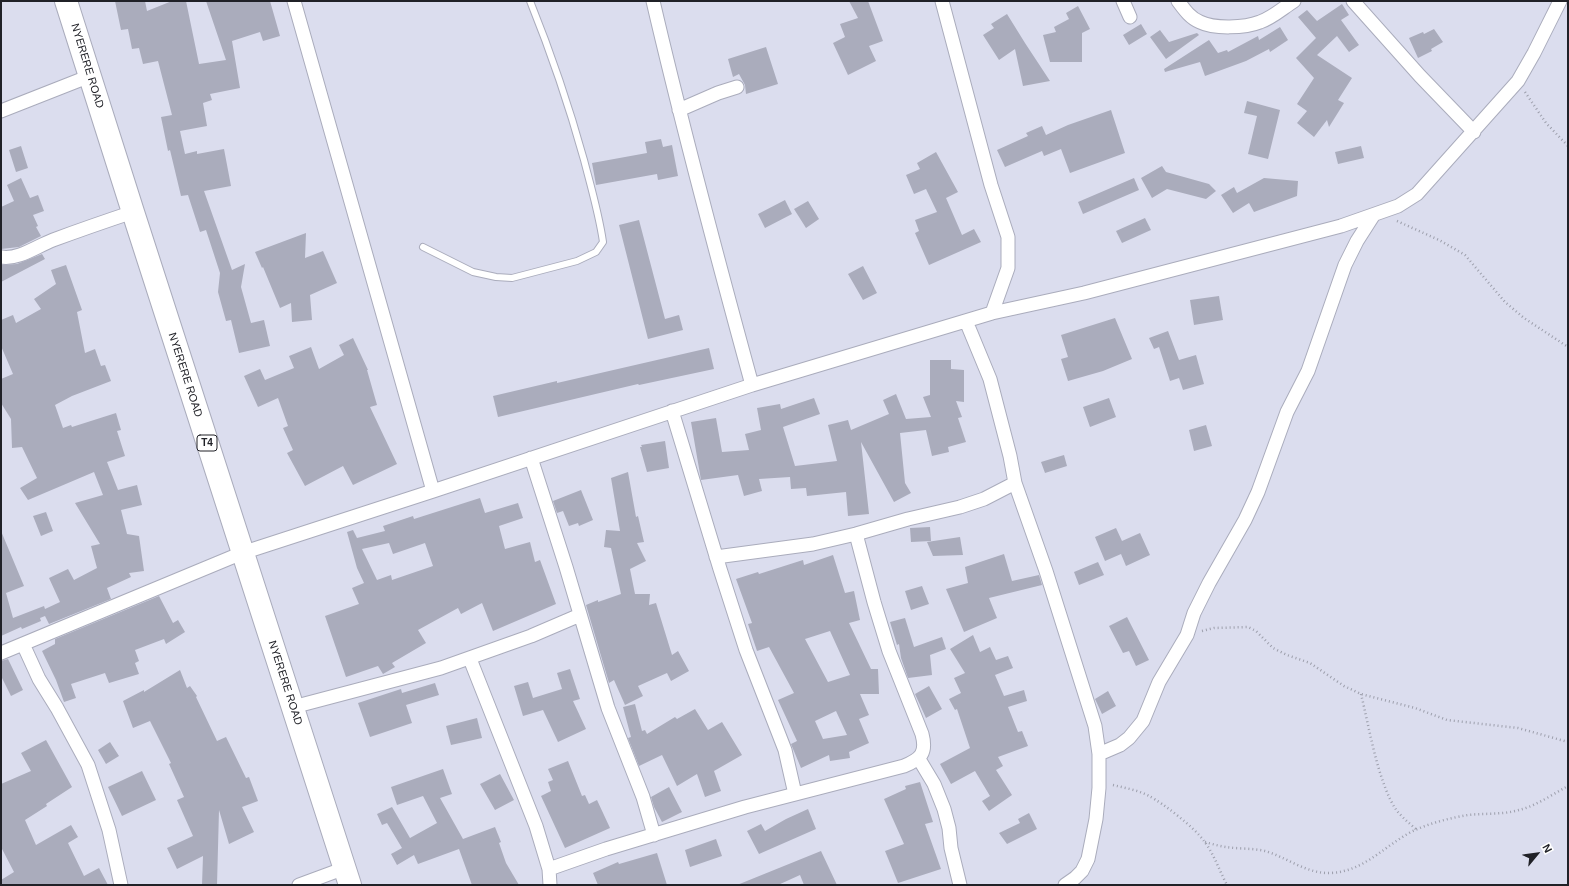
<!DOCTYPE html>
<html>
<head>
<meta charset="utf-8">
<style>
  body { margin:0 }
  #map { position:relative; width:1569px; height:886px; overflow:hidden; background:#dbddee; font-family:Helvetica,sans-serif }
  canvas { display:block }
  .frame { position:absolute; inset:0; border:2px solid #202127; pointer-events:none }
  .north { position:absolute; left:1517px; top:834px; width:40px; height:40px; -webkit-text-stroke:3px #fff; paint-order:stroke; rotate:61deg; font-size:11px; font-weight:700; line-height:16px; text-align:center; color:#202127 }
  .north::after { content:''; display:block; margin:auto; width:14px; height:18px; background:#202127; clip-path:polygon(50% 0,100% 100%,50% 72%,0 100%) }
</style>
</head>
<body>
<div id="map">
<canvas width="1569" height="886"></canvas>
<div class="frame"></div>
<div class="north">N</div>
</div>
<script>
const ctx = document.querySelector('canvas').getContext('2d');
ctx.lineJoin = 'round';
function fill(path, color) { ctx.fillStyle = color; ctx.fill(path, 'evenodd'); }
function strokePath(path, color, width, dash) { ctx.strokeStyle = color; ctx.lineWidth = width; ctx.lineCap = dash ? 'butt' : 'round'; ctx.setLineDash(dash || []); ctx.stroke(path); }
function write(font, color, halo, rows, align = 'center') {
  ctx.font = font + ' Helvetica,sans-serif'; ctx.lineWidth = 3; ctx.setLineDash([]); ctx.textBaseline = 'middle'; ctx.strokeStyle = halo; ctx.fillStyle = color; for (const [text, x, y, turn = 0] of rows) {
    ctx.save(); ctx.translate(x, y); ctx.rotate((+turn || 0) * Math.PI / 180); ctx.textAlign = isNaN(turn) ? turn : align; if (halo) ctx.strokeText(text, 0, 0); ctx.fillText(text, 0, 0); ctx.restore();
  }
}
const building = new Path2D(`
  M115 1H145L147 11 172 1H186L199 64 226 60 206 1H270L280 36 263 41 260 32 232 41 240 88 210 94 212 100 203 103 207 126 180 131 185 154 197 151V154L224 149 231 186 204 191 232 270 245 264 241 287 251 323 264 320 270 346 239 353 231 320 226 321 218 292 220 273 206 230 200 232 188 195 181 196 170 150 168 151 161 117 172 115 158 61 143 64 139 48 132 49 128 29 121 30Z
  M849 1H868L883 41 869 46 876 61 848 75 833 43 845 37 840 24 858 18Z
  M1342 4 1349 15 1341 20 1359 45 1349 52 1337 36 1317 55 1352 78 1338 100 1344 103 1329 127 1327 120 1314 137 1297 123 1307 111 1297 104 1314 78 1296 58 1316 38 1298 17 1307 10 1317 21Z
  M1078 6 1090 29 1082 33V62H1050L1043 35 1056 32 1054 27 1069 19 1066 13Z
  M1007 14 1025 43 1050 81 1023 86 1015 49 999 60 983 35 994 28 991 24Z
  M1141 24 1147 34 1129 45 1123 35Z
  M1280 27 1288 40 1270 52 1269 49 1246 61 1205 76 1200 62 1165 72 1164 69 1209 40 1218 53 1227 50 1228 52 1258 36 1259 40Z
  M1434 29 1443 42 1431 49 1432 51 1418 58 1409 38 1423 32 1424 34Z
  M1160 30 1169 42 1197 33 1199 35 1166 59 1150 37Z
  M766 47 778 84 746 94 745 85 739 74 733 77 728 59Z
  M1247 101 1280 110 1268 159 1248 154 1257 116 1244 113Z
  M1111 110 1125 153 1070 173 1061 149 1044 156 1042 151 1005 167 997 150 1028 136 1026 133 1042 126 1046 135 1068 125Z
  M661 139 663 147 672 145 678 176 658 180 657 174 596 185 592 163 647 153 645 142Z
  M21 146 28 168 16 172 9 150Z
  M1361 146 1364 158 1338 164 1335 152Z
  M936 152 958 192 946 198 962 235 974 229 981 242 929 265 915 233 919 231 915 220 937 212 926 189 914 194 906 175 920 169 917 163Z
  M1162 166 1166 172 1209 184 1216 191 1206 199 1167 189 1152 198 1141 178Z
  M21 178 30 198 38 195 44 211 33 215 38 226 36 227 41 236 19 247 1 249V207L14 201 7 185Z
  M1134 178 1139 190 1083 214 1078 202Z
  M1264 178 1298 181 1297 196 1254 212 1249 203 1233 213 1221 195 1234 187 1237 193Z
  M785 200 792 214 765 228 758 214Z
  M808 201 819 219 806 228 794 209Z
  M1145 218 1151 230 1122 243 1116 231Z
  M639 220 665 319 679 315 683 330 648 339 619 225Z
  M306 233 305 258 323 251 337 283 310 295 312 320 292 322 291 303 280 308 263 267 262 268 255 252Z
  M42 254 45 259 1 282V265L17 264Z
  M66 265 82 310 77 312 85 353 95 349 101 366 105 365 111 381 72 396 55 405 63 428 71 425 72 427 116 413 121 430 117 431 125 456 107 462 118 490 137 485 142 505 121 510 127 534 139 536 144 571 129 573 131 577 107 588 111 599 49 624 45 616 40 618 41 621 22 629 21 627 1 636V531L24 586 6 593 13 618 44 606 45 609 60 602 49 578 68 569 74 580 97 568 91 546 100 544 75 503 103 495 94 472 28 500 20 488 37 478 22 447 12 448 11 419 1 403V379L13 374 1 346V320L13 315 16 323 41 309 34 299 56 284 51 270Z
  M863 266 877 293 863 300 848 274Z
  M1219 296 1223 320 1194 325 1190 300Z
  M1115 318 1132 359 1103 371 1068 381 1061 359 1068 357 1061 335Z
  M1168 331 1179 360 1196 355 1204 384 1183 390 1179 378 1170 381 1159 347 1154 349 1149 338Z
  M353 338 368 370H367L377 405 370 407 397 464 353 485 343 466 305 486 287 453 293 450 283 428 288 426 278 398 258 407 244 376 260 369 265 380 294 368 289 356 311 347 319 369 344 355 339 345Z
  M709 348 714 369 639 385 638 384 498 417 493 396 557 381V383Z
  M930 360H951V369L964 370V402L956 401 962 417 958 418 966 442 948 447 949 452 932 456 926 430 900 433 905 483 911 493 894 502 861 442 869 514 848 516 846 492 807 496 806 488 791 489 790 477 759 479 762 491 744 496 738 475 701 480 691 422 716 418 722 452 749 450 745 434 761 430 757 408 780 404 781 409 814 398 820 414 783 427 795 466 837 461 828 425 848 420 851 430 889 414 883 400 896 394 906 419 931 417 923 397 930 395Z
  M1109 398 1116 417 1090 427 1083 407Z
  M1206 425 1212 446 1194 451 1189 430Z
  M665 441 669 468 647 472 640 447H642L641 445Z
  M1064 455 1067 466 1045 473 1041 462Z
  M628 472 636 517 638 516 644 542 637 543 646 561 630 569 635 594H650L649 605 656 603 672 655 678 651 689 671 671 681 667 673 638 686 643 696 625 705 614 680 609 683 586 605 598 600V602L621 594 611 548 604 547 606 530 620 531 611 478Z
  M581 490 593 520 579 526 578 523 569 526 563 511 557 513 553 501Z
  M480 498 485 513 518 503 523 518 499 526 505 549 530 542 535 562 540 560 556 604 493 631 482 603 461 614 458 608 418 630 426 643 392 663 395 667 383 674 378 666 346 677 325 616 359 604 352 588 364 583 357 568 347 532 353 530 357 538 385 531 383 526 413 516 414 519ZM389 543 393 554 425 543 433 566 392 580 391 575 377 580 362 549Z
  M46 512 53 531 41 536 33 516Z
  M930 527 931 541 911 542 910 528Z
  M1116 528 1122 541 1140 533 1150 555 1126 566 1121 554 1105 561 1095 537Z
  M960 537 963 555 933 556 927 542Z
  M1004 554 1012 581 1039 575 1042 585 989 598 997 618 964 632 946 589 968 583 965 567Z
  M833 555 845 593 854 591 860 620 849 623 871 669H878L879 694H860L869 715 859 719 869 743 849 752 850 758 830 761 829 755 801 768 791 744 797 741 778 700 794 693 769 647 757 651 748 624 752 623 736 579 758 572 759 574 803 560 804 565ZM830 631 850 675 828 682 805 639ZM836 711 847 735 823 739 815 721Z
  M1098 562 1104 575 1079 585 1074 572Z
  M922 586 929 604 911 610 905 591Z
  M159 596 173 623 178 620 185 632 166 644 164 639 135 650 139 661 135 663 139 674 109 683 105 673 71 684 76 698 64 702 56 680 42 651 55 644V639Z
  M1127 617 1149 660 1136 666 1129 651 1123 653 1109 626Z
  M905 618 914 647 942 637 946 649 930 655 932 675 908 678 901 658 899 644 897 645 890 622Z
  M973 635 980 652 990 647 996 660 1008 656 1013 668 995 675 1004 696 1024 690 1027 701 1008 707 1018 732 1022 731 1028 746 998 757 1003 766 996 770 1012 795 989 811 982 801 990 796 975 771 951 784 940 764 970 748 957 709 955 710 949 699 961 693 954 678 965 673 950 649Z
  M8 659 23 690 11 696 1 676V661Z
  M570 669 580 699 573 701 586 729 558 742 543 710 523 716 514 686 528 682 533 698 562 689 557 673Z
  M180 670 187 688 190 686 197 696 196 697 217 741 226 737 246 778 249 777 258 801 242 807 254 832 229 844 219 810 217 885H202L203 856 177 869 167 848 193 836 177 800 184 797 169 764 171 763 150 721 133 728 123 701 144 690V692Z
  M435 683 439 695 406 705 412 723 370 737 358 703 401 689 402 693Z
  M929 686 942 709 926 718 915 694Z
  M1108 691 1116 706 1102 714 1095 699Z
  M635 704 642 731 645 730 647 734 675 717 677 719 695 709 708 730 722 722 742 755 714 771 721 791 705 797 697 774 677 786 662 755 639 766 628 738 631 737 623 707Z
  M477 718 482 738 451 745 446 726Z
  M46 740 72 787 46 804 47 806 25 820 36 845 71 825 78 837 68 843 84 876 99 868 108 885H1V880L14 872 1 847V784L31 771 21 753Z
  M110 742 119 756 106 764 98 750Z
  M568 761 582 796 585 795 589 804 597 800 610 828 565 848 541 796 551 791 548 782 553 780 548 769Z
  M443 769 452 794 440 798 463 839 495 827 501 842 499 843 506 863 519 885H472L459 849 418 864 414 855 397 865 391 854 402 848 387 823 382 825 377 814 392 807 410 838 437 823 423 796 397 805 391 787Z
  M142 771 156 800 122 816 108 787Z
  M500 774 514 800 495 810 480 784Z
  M920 782 933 822 925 824 941 869 898 883 885 851 904 844 884 799 906 789 905 786Z
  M669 787 682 812 662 822 654 807 651 797Z
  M808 809 816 829 759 854 747 831 761 824 765 831 786 819Z
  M1029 813 1037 829 1007 844 999 833 1020 823 1018 819Z
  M716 839 722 856 690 867 685 850Z
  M821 851 837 885H804L800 875 778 885H737Z
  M657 853 667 885H598L593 873 618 862 619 864Z`);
const path = new Path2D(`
  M1525 92 1546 123 1568 146
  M1397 221 1439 240 1465 255 1505 302 1524 318 1568 347
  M1202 631 1214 628 1248 627 1256 631 1273 648 1287 655 1310 663 1344 686 1361 694 1415 708 1447 720 1518 728 1568 742
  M1361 694C1369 726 1378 784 1397 811 1403 818 1410 824 1417 830
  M1113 785C1125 788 1138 790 1149 796 1163 803 1195 828 1204 841 1214 854 1219 870 1227 885
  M1205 842C1212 844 1219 846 1226 847 1238 849 1252 848 1265 851 1286 857 1307 874 1330 873 1364 872 1385 845 1413 831 1430 823 1450 818 1468 815 1485 813 1502 815 1519 810 1536 806 1553 794 1568 786`);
const lane = new Path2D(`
  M423 247 473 272 496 277 512 278 577 261 596 252 603 242C599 214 591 187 584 160 569 106 551 53 530 1`);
const street = new Path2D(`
  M294 1 433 491
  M653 1C683 130 717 257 752 385
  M942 1 991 185 1008 237V268L992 313
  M1123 1 1130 17
  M1178 1C1184 9 1190 18 1200 22 1214 29 1245 28 1260 22 1272 18 1283 8 1294 1
  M1353 1 1420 76 1474 132
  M679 110 718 93 737 87
  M1 111 90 76
  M1 257C19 260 37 246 53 240 80 230 106 221 133 212
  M966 321 990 379 1010 456 1015 483 1046 571 1095 726 1099 754V788L1096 819 1088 859 1082 871 1075 878 1065 885
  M672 411 720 569 746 650 785 750 795 794
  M531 458 566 567 608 708 643 797 654 835
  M716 557 813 544 856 534 908 519 960 507 984 499 1015 483
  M23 644 39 679 57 708 88 765 109 830 121 885
  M1 653 242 553 433 491 752 385 992 313 1084 293 1341 226 1398 206 1417 194 1518 81 1534 53 1560 1
  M470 659 536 826 549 869 550 885
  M293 707 441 668 531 636 580 615
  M1099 754 1120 745 1129 738 1143 721 1159 682 1187 635 1194 613 1209 583 1245 520 1258 492 1287 412 1308 371 1345 265 1357 241 1373 216
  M919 759 934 784 944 809 949 828 951 848 960 885
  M549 869 606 849 745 807 904 766C921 759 927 753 922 734L889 651 874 602 856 534
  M299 885 345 868`);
const highway = new Path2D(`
  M66 1 133 212 350 885`);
const shields = [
  [207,443,20]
];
const shieldNames = [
  ["T4",207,443]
];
const streetNames = [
  ["NYERERE ROAD",87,66,73],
  ["NYERERE ROAD",185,375,72],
  ["NYERERE ROAD",285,683,72]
];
fill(building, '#aaacbc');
strokePath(lane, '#aaacbc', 8);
strokePath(street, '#aaacbc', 15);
strokePath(highway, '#aaacbc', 24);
strokePath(path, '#9d9fac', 2.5, [1, 3]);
strokePath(lane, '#fff', 6);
strokePath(street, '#fff', 13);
strokePath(highway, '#fff', 22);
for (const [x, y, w] of shields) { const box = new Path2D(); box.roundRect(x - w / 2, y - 8, w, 16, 3); ctx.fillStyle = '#fff'; ctx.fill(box); strokePath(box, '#202127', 1); }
write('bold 10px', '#202127', null, shieldNames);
write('11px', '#202127', '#fff', streetNames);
</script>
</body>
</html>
